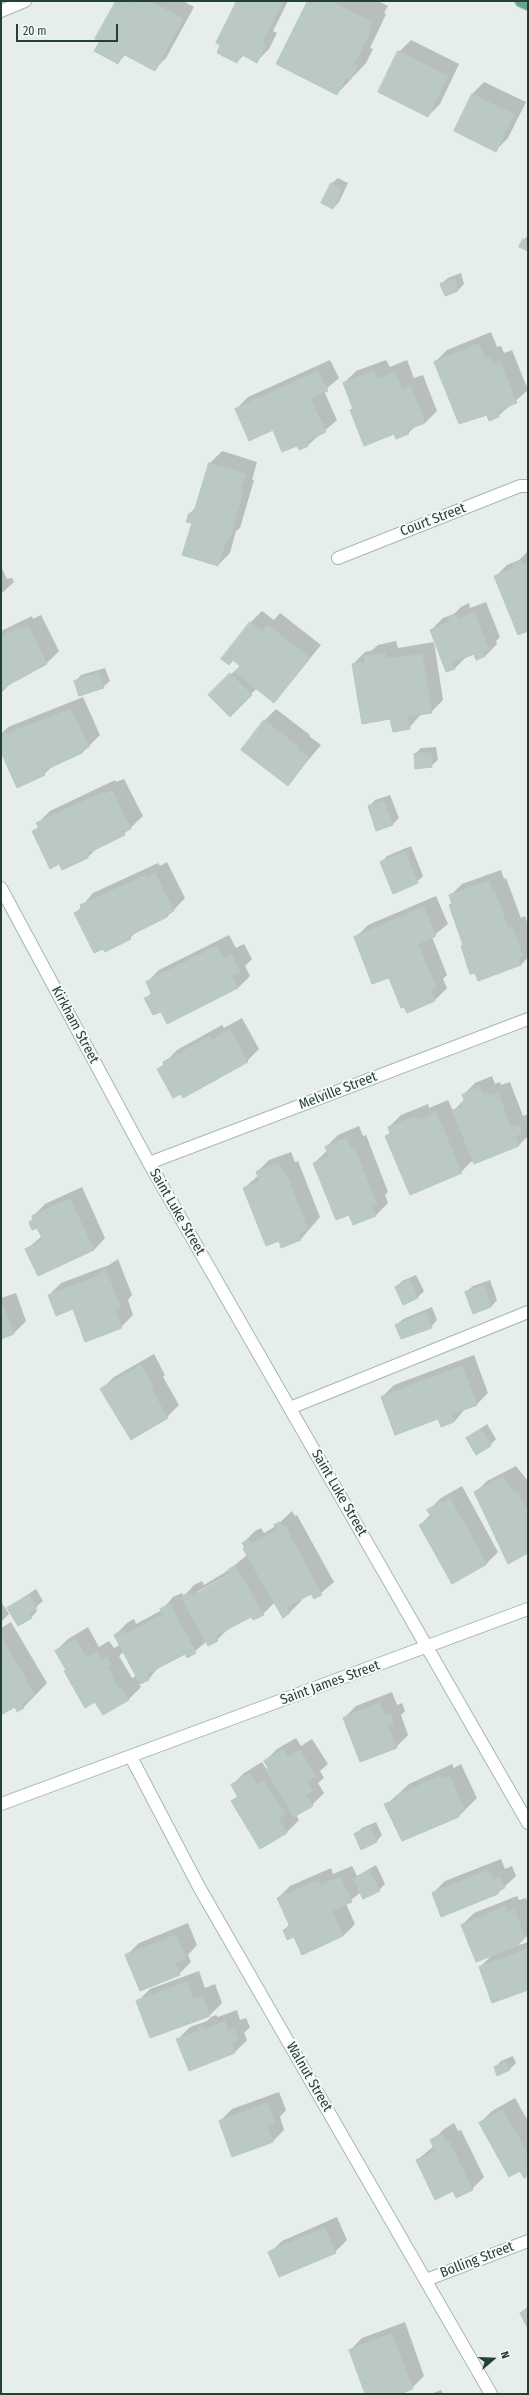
<!DOCTYPE html>
<html>
<head>
<meta charset="utf-8">
<style>
  body { margin:0 }
  #map { position:relative; width:529px; height:2395px; overflow:hidden; background:#e5eeea; font-family:"Fira Sans Condensed",sans-serif }
  canvas { display:block }
  .frame { position:absolute; inset:0; border:2px solid #244137; pointer-events:none }
  .north { position:absolute; left:473px; top:2339px; width:40px; height:40px; -webkit-text-stroke:3px #f6fbf8; paint-order:stroke; rotate:71deg; font-size:11px; font-weight:700; line-height:16px; text-align:center; color:#244137 }
  .north::after { content:''; display:block; margin:auto; width:14px; height:18px; background:#244137; clip-path:polygon(50% 0,100% 100%,50% 72%,0 100%) }
  .scale { position:absolute; left:16px; top:24px; width:102px; height:18px; box-sizing:border-box; border:2px solid #244137; border-top:0; padding-left:5px; font-size:12px; line-height:14px; white-space:nowrap; color:#244137; -webkit-text-stroke:3px #f6fbf8; paint-order:stroke }
</style>
</head>
<body>
<div id="map">
<canvas width="529" height="2395"></canvas>
<div class="frame"></div>
<div class="north">N</div>
<div class="scale">20 m</div>
</div>
<script>
const ctx = document.querySelector('canvas').getContext('2d');
ctx.lineJoin = 'round';
function fill(path, color) { ctx.fillStyle = color; ctx.fill(path, 'evenodd'); }
function strokePath(path, color, width, dash) { ctx.strokeStyle = color; ctx.lineWidth = width; ctx.lineCap = dash ? 'butt' : 'round'; ctx.setLineDash(dash || []); ctx.stroke(path); }
function write(font, color, halo, rows, align = 'center') {
  ctx.font = font + ' "Fira Sans Condensed",sans-serif'; ctx.lineWidth = 4; ctx.setLineDash([]); ctx.textBaseline = 'middle'; ctx.strokeStyle = halo; ctx.fillStyle = color; for (const [text, x, y, turn = 0] of rows) {
    ctx.save(); ctx.translate(x, y); ctx.rotate((+turn || 0) * Math.PI / 180); ctx.textAlign = isNaN(turn) ? turn : align; if (halo) ctx.strokeText(text, 0, 0); ctx.fillText(text, 0, 0); ctx.restore();
  }
}
const shadow = new Path2D(`
  M117 1H183L194 7 166 58 154 70 126 54 118 63 101 41Z
  M238 1H288L273 31 277 33 269 49 257 61 244 55 237 62Z
  M310 1H378L388 6 384 13 386 14 370 48 373 49 366 63 337 94 308 3Z
  M411 40 459 64 440 104 428 116 399 52Z
  M484 82 526 102 508 138 496 150 472 94Z
  M338 178 348 183 339 202 333 208 331 184Z
  M528 235V250L524 240Z
  M461 273 464 284 458 290 445 295 441 284 448 278Z
  M491 332 497 347 501 346 504 353 512 350 528 390 498 416 435 362 447 350Z
  M330 360 339 378 324 391 337 420 308 445 297 444 236 409 248 397Z
  M386 360 390 367 407 360 414 378 423 375 437 411 425 423 416 426 408 433H395L351 410 354 407 344 383 356 371Z
  M222 451 257 462 252 480H254L240 528 236 531 230 553 218 565 193 523 190 513 196 507 210 463Z
  M528 551V630L495 577 507 565 519 560Z
  M1 566 7 579 12 578 14 582 1 594Z
  M486 602 500 637 496 641 497 644 485 656 475 653 466 657 454 669 431 630 443 618 454 614 461 607 469 603 470 608Z
  M262 611 274 620 280 613 321 645 274 702 257 688 230 715 209 695 241 665 250 623Z
  M41 615 59 651 47 663 14 680 1 693V631L32 616 33 619Z
  M396 641 398 648 434 642 443 700 431 712 421 714 409 728 353 664 365 652 371 651 378 645Z
  M105 668 110 681 103 687 75 682 81 675Z
  M83 697 100 735 82 753 54 765 44 774 1 750V734L8 727Z
  M276 709 310 735 309 736 321 745 287 785 264 721Z
  M436 747 438 760 431 766 415 754 421 748Z
  M124 779 143 816 124 834 98 847 88 857 63 869 33 832 39 826 38 823 50 811 115 780 116 782Z
  M390 795 399 818 392 825 369 807 375 800Z
  M411 846 423 876 417 882 381 863 387 856Z
  M167 862 185 898 167 917 136 932 130 938 76 913 93 893 158 863 160 866Z
  M501 870 504 879 506 878 521 918 525 916 528 925V957L521 965 450 906 453 903 450 896 462 884Z
  M436 896 448 924 432 937 447 975 443 979 447 988 435 1000 407 1011 389 976 356 937 368 925Z
  M229 935 236 948 244 944 252 959 245 966 250 976 238 988 161 1011 146 998 152 992 147 982 159 970Z
  M242 1018 259 1049 247 1061 181 1092 158 1070 177 1050 222 1025 224 1028Z
  M492 1076 495 1084 500 1082 501 1085 510 1082 523 1116 528 1114V1136L519 1145 474 1163 473 1160 461 1172 386 1136 391 1132 389 1127 401 1115 428 1104 429 1108 448 1100 453 1111 465 1099 463 1095 475 1083Z
  M359 1126 363 1136 366 1135 388 1192 385 1195 388 1203 376 1215 353 1224 349 1214 314 1163 328 1150 326 1147 338 1135Z
  M291 1152 295 1162 298 1161 320 1217 301 1239 279 1240 244 1188 259 1175 257 1172 269 1160Z
  M82 1187 105 1238 94 1250 27 1249 42 1236 33 1216 45 1204Z
  M118 1259 132 1295 128 1300 133 1315 121 1327 73 1308 49 1295 61 1283 109 1265Z
  M416 1275 424 1291 417 1298 396 1287 402 1281Z
  M490 1280 497 1300 491 1307 474 1313 466 1292 473 1286Z
  M16 1293 26 1321 14 1333 1 1338V1298Z
  M432 1307 437 1320 431 1327 397 1325 403 1319Z
  M154 1354 165 1375 163 1377 179 1405 167 1417 102 1389 114 1377Z
  M474 1355 488 1393 476 1405 465 1409 454 1422 382 1397 394 1385Z
  M487 1424 496 1439 490 1445 467 1438Z
  M516 1466 528 1481V1552L475 1493 487 1481Z
  M462 1486 498 1552 486 1564 420 1525 431 1514 429 1510 441 1498Z
  M292 1511 295 1516 297 1515 334 1582 315 1598 312 1592 301 1598 302 1600 290 1612 283 1616 275 1602 263 1614 251 1615 229 1628 217 1640 207 1641 188 1657 185 1652 160 1665 149 1679 139 1684 141 1687 129 1699 103 1714 95 1701 67 1670 56 1651 68 1639 88 1627 99 1647 109 1641 114 1648 120 1645 115 1635 127 1623 134 1619 136 1624 162 1610 173 1597 182 1593 184 1596 194 1585 202 1581 204 1585 229 1570 247 1555 243 1543 255 1531 261 1528 264 1533 276 1526ZM234 1571 235 1572 197 1594V1592ZM124 1651 136 1676 132 1678 119 1656Z
  M36 1589 43 1601 35 1608 37 1611 31 1618 8 1608Z
  M2 1603 9 1614 1 1622V1603Z
  M11 1622 47 1683 23 1708 15 1706 1 1714V1628Z
  M392 1692 397 1705 402 1703 405 1711 401 1715 408 1735 396 1747 344 1718 356 1706Z
  M296 1738 301 1746 312 1739 328 1764 320 1771 324 1778 318 1783 324 1793 312 1805 296 1815 299 1820 287 1832 261 1848 232 1802 238 1795 232 1785 244 1773 262 1762 267 1770 269 1768 265 1761 277 1749Z
  M452 1764 454 1768 461 1764 477 1798 459 1816 386 1805 409 1784Z
  M376 1822 382 1835 376 1842 355 1835 362 1828Z
  M501 1859 505 1869 512 1866 516 1876 498 1893H433L445 1881Z
  M376 1865 385 1884 379 1890 361 1892 346 1904 355 1924 343 1936 303 1954 294 1935 284 1930 290 1924 278 1898 290 1886 331 1868 333 1874 352 1866 357 1876Z
  M517 1896 519 1900 526 1898 528 1904V1935L517 1946 528 1942V1989L480 1967 492 1955 462 1925 474 1913Z
  M188 1923 197 1945 188 1955 191 1962 179 1974 127 1955 139 1943Z
  M199 1971 205 1988 215 1984 222 2003 210 2015 150 2037 138 2001 150 1989Z
  M237 2010 240 2020 246 2018 250 2027 244 2033 247 2040 235 2052 189 2070 178 2039 190 2027 207 2021 211 2017 216 2015 218 2017Z
  M513 2056 516 2063 510 2069 498 2075 495 2068 501 2061Z
  M279 2092 286 2110 280 2117 284 2130 272 2142 220 2121 232 2109Z
  M515 2098 528 2121V2175L480 2123 492 2111Z
  M454 2123 458 2131 461 2130 484 2177 472 2189 454 2190 417 2160 434 2146 432 2141 444 2129Z
  M337 2217 347 2240 335 2252 270 2253 282 2241Z
  M528 2306V2327L521 2313Z
  M405 2322 424 2376 412 2388 397 2394H366L350 2350 362 2338Z
  M441 2390 443 2394H431Z`);
const building = new Path2D(`
  M116 1H128L133 4 135 1H149L183 19 155 71 123 54 118 64 94 51 100 41 95 39Z
  M237 1H283L262 43 266 45 257 63 241 54 237 63 217 53 220 45 216 43Z
  M313 1H331L372 22 369 29 371 31 354 64 358 66 350 80 346 78 337 95 276 64 307 2 311 5Z
  M398 51 448 76 428 117 378 92Z
  M472 94 514 114 496 152 454 131Z
  M331 183 342 189 333 209 321 203Z
  M523 239 528 241V251L519 247Z
  M455 279 458 291 445 296 440 284Z
  M479 344 485 359 489 357 492 364 500 361 517 403 497 411 499 417 489 421 487 415 459 424 434 362Z
  M318 371 328 391 310 398 326 432 307 441 308 446 299 450 297 446 282 452 273 430 249 441 235 409Z
  M374 371 378 379 395 372 402 389 411 386 425 423 407 430 409 434 396 439 394 434 364 446 350 410 353 409 343 383Z
  M209 463 246 474 240 492H243L229 541 226 540 218 566 182 555 192 523 186 522 189 513 193 514Z
  M521 561 522 565 528 563V631L518 635 494 576 514 568 513 564Z
  M474 613 489 650 483 652 486 656 476 660 474 654 452 663 455 669 446 672 430 630 449 622 448 618 457 615 458 619Z
  M250 622 262 632 268 625 310 658 274 703 235 672 240 666 233 660 229 665 221 659Z
  M28 626 47 664 1 689V637L20 627 21 630Z
  M385 653 386 659 422 654 432 713 408 717 410 729 393 732 390 719 362 724 352 664 365 662 364 656Z
  M99 673 104 688 79 696 74 681Z
  M230 673 252 695 230 717 208 695Z
  M71 709 89 747 81 751 82 753 43 771 45 775 17 788 1 752V736Z
  M264 720 299 747 298 749 309 758 288 786 241 750Z
  M431 753 432 767 415 769 414 754Z
  M112 790 131 829 123 832 125 835 86 854 88 858 62 870 59 864 50 869 32 831 39 828 36 823 103 792 104 794Z
  M384 801 393 825 376 831 368 806Z
  M405 852 418 883 393 894 380 862Z
  M155 873 174 911 166 915 167 917 129 936 131 939 105 952 103 949 94 953 74 913 82 909 80 905 146 875 147 877Z
  M489 881 492 890 494 889 509 930 513 928 523 956 518 958 521 965 478 981 475 973 470 974 461 946 463 945 449 905 452 904 449 895Z
  M424 907 436 936 418 944 436 988 431 990 435 1001 407 1013 404 1007 401 1008 389 978 372 984 354 937Z
  M217 946 224 959 232 955 240 972 232 976 238 988 167 1024 161 1012 153 1015 144 998 152 995 146 982Z
  M230 1029 248 1062 183 1098 181 1094 173 1098 157 1069 164 1065 163 1062 210 1036 212 1040Z
  M480 1087 483 1095 488 1093 489 1096 498 1093 511 1127 519 1124 522 1133 515 1136 519 1146 474 1164 452 1110 462 1107 460 1104 465 1102 462 1095Z
  M436 1112 462 1173 410 1195 385 1136 390 1134 388 1127 416 1116 417 1120Z
  M347 1138 351 1148 354 1147 377 1205 372 1206 376 1216 353 1225 349 1215 336 1220 313 1163 329 1156 325 1147Z
  M279 1163 283 1173H286L308 1230 298 1234 301 1240 281 1248 279 1241 266 1246 243 1188 260 1181 256 1172Z
  M70 1199 94 1250 38 1276 25 1249 43 1240 37 1228 32 1230 29 1222 33 1219 32 1216Z
  M106 1270 121 1308 115 1310 122 1328 85 1342 73 1309 56 1316 48 1295 101 1275 100 1272Z
  M410 1280 418 1298 403 1305 395 1287Z
  M484 1285 491 1307 473 1314 465 1292Z
  M1 1305H3L14 1334 1 1339Z
  M426 1313 432 1328 401 1339 395 1325Z
  M141 1365 154 1387 151 1389 168 1418 131 1440 100 1389Z
  M462 1366 477 1405 451 1415 454 1422 441 1427 438 1419 395 1435 381 1397Z
  M481 1429 491 1446 476 1455 466 1438Z
  M503 1477 515 1493 517 1491 528 1512V1553L508 1564 474 1492Z
  M450 1498 487 1564 452 1584 419 1525 432 1518 427 1510Z
  M280 1522 283 1527 285 1526 322 1595 314 1599 311 1594 287 1607 290 1613 283 1618 243 1549 245 1548 242 1543 248 1539 251 1544 277 1530 274 1525Z
  M235 1566 264 1615 253 1620 251 1617 215 1636 218 1641 208 1646 181 1597 190 1592 192 1596 230 1574 228 1570Z
  M29 1595 37 1608 29 1613 32 1618 18 1626 7 1608Z
  M170 1604 196 1653 187 1658 185 1654 147 1674 149 1680 140 1684 114 1635 122 1630 124 1635 163 1614 160 1609Z
  M1 1636 35 1695 22 1704 24 1708 17 1712 15 1707 1 1715Z
  M76 1639 86 1658 97 1652 102 1660 107 1657 111 1665 107 1667 119 1689 122 1688 129 1700 103 1715 95 1702 85 1708 64 1671 66 1670 55 1651Z
  M380 1703 385 1716 390 1714 394 1724 388 1726 397 1748 360 1762 343 1718Z
  M283 1749 288 1757 300 1750 316 1776 307 1782 313 1790 306 1795 313 1806 294 1817 266 1770 268 1768 264 1761Z
  M250 1773 257 1785 264 1781 285 1814 278 1818 287 1833 260 1849 231 1801 238 1797 231 1785Z
  M449 1775 465 1810 458 1814 459 1817 402 1841 384 1804 397 1799 396 1796 440 1776 442 1779Z
  M370 1827 377 1842 361 1850 354 1834Z
  M489 1870 493 1880 500 1877 505 1888 497 1891 498 1894 441 1917 432 1893Z
  M370 1871 380 1891 363 1899 353 1879Z
  M340 1877 352 1902 332 1911 343 1936 302 1955 294 1937 287 1940 283 1930 290 1927 277 1898 318 1880 321 1885Z
  M505 1907 507 1912 514 1909 525 1938 518 1941 519 1945 476 1962 461 1925Z
  M176 1935 186 1958 175 1963 180 1975 140 1991 125 1955Z
  M528 1949V1990L492 2003 479 1967Z
  M187 1982 193 1999 203 1996 210 2016 150 2038 136 2001Z
  M225 2021 228 2031 234 2029 238 2040 232 2043 235 2053 189 2071 176 2039 199 2031 198 2028 204 2026 206 2029Z
  M506 2062 510 2070 497 2076 494 2067Z
  M267 2103 275 2123 267 2126 273 2142 232 2157 219 2121Z
  M503 2110 528 2154V2176L524 2178 520 2171 509 2177 479 2123Z
  M442 2134 446 2143 449 2141 473 2190 456 2198 453 2191 435 2200 416 2160 435 2151 430 2140Z
  M325 2228 336 2253 279 2277 268 2252Z
  M528 2309V2329L520 2313Z
  M392 2334 413 2389 400 2394H365L349 2350Z`);
const minor = new Path2D(`
  M1 11 25 1
  M338 558 520 486H528
  M1 888 149 1163 528 1823
  M149 1163 528 1019
  M290 1408 528 1312
  M131 1757 199 1887 491 2394
  M1 1804 528 1609
  M426 2280 528 2241`);
const major = new Path2D(`
  M521 1 528 4`);
const streetNames = [
  ["Court Street",433,520,-21],
  ["Kirkham Street",75,1025,62],
  ["Melville Street",338,1091,-21],
  ["Saint Luke Street",177,1212,60],
  ["Saint Luke Street",339,1493,60],
  ["Saint James Street",330,1683,-20],
  ["Walnut Street",309,2077,60],
  ["Bolling Street",477,2260,-21]
];
fill(shadow, '#0003');
fill(building, '#bac9c2');
strokePath(building, '#b7c8c0', 1);
strokePath(minor, '#a7b7b1', 14);
strokePath(major, '#c2cac7', 14);
strokePath(minor, '#fff', 12);
strokePath(major, '#69a490', 12);
write('14px', '#244137', '#f6fbf8', streetNames);
</script>
</body>
</html>
